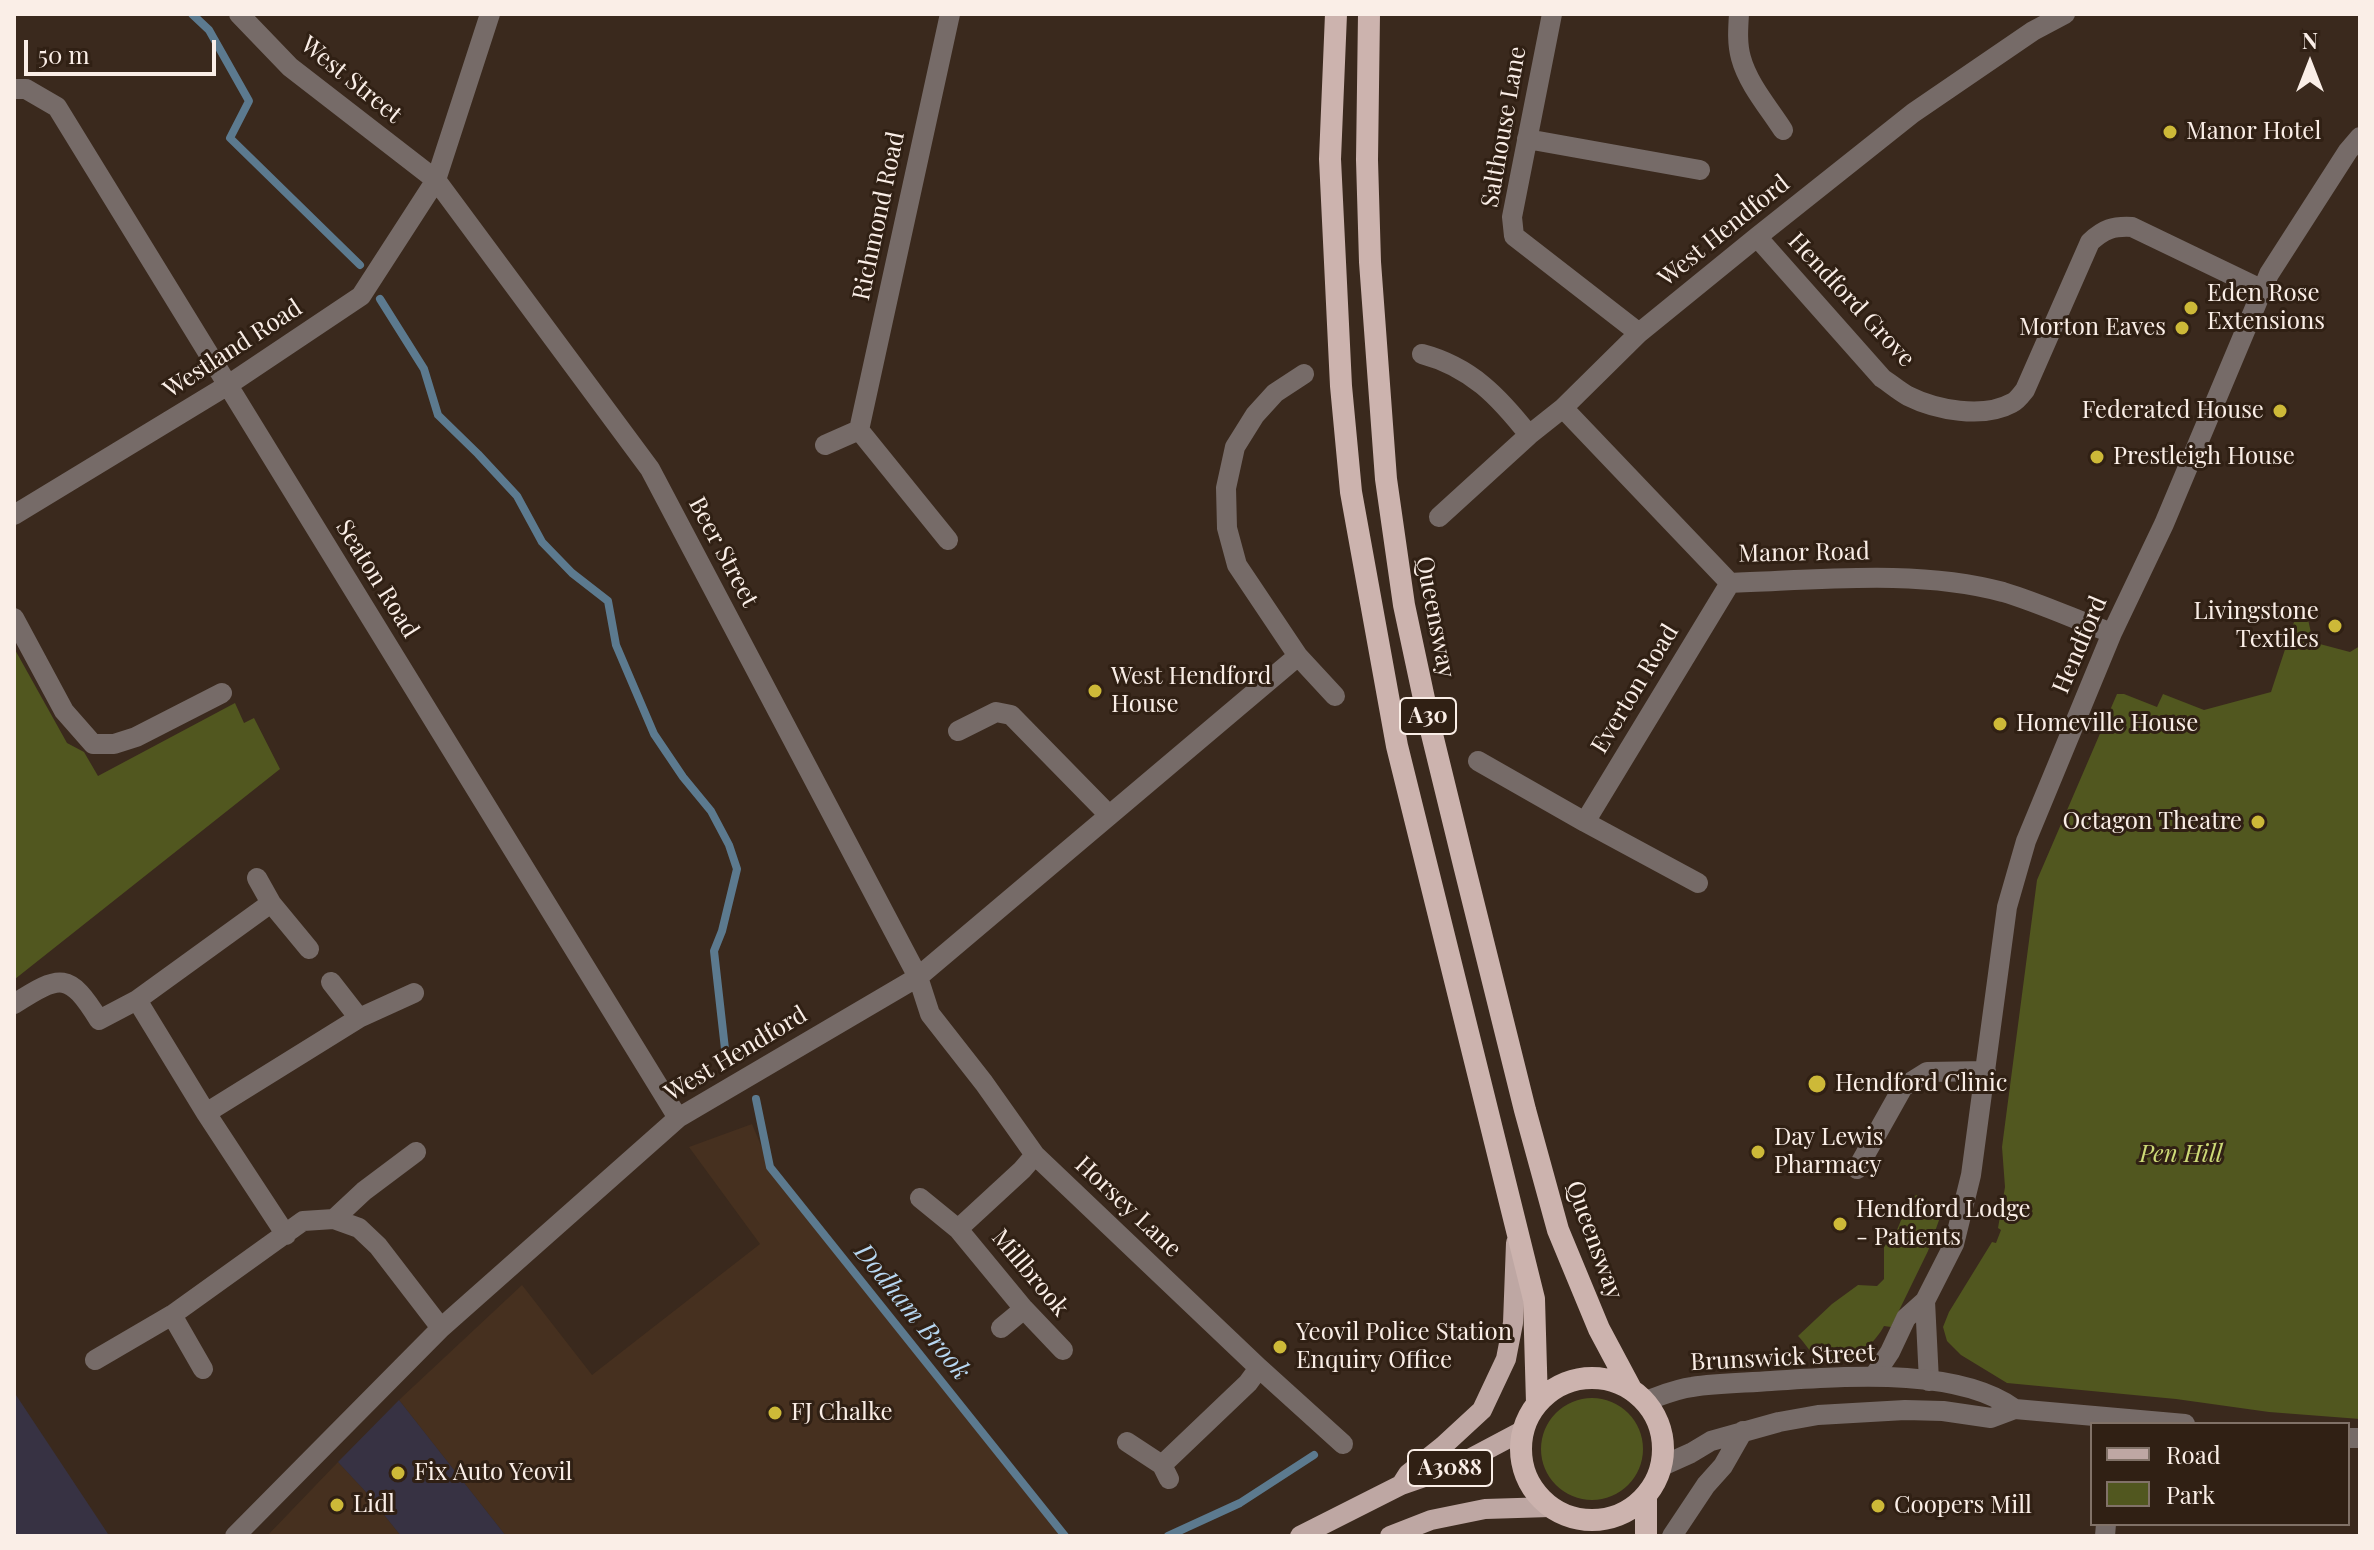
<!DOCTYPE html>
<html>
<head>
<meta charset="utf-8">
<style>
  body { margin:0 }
  #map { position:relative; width:2374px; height:1550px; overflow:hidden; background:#3a291d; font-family:"Playfair Display",serif }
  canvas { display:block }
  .frame { position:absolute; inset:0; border:16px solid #faeee7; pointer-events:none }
  .legend { position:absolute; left:2090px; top:1422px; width:260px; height:104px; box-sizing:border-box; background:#302014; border:2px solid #817268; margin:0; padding:10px 14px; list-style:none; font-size:24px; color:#faeee7 }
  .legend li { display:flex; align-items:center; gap:16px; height:40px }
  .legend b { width:40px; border:2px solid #817268 }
  .north { position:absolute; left:2270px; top:24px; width:80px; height:80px; -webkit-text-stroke:6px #302014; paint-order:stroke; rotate:0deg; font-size:22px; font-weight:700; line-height:32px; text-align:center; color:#faeee7 }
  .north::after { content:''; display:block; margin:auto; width:28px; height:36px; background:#faeee7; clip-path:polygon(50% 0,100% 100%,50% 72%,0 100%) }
  .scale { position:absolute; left:24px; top:40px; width:192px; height:36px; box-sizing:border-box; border:4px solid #faeee7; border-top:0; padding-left:10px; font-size:24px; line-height:28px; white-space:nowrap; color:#faeee7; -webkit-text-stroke:6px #302014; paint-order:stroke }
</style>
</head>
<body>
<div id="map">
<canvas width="2374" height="1550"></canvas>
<div class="frame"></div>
<ul class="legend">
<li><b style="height:10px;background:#bea7a3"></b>Road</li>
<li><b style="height:22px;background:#51571f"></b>Park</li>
</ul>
<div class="north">N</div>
<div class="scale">50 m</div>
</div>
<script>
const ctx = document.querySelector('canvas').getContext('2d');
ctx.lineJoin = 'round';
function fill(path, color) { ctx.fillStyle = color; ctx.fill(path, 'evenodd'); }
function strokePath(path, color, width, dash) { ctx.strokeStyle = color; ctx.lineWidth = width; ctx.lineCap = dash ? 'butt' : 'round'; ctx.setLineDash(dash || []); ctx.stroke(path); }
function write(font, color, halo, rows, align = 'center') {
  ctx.font = font + ' "Playfair Display",serif'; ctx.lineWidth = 6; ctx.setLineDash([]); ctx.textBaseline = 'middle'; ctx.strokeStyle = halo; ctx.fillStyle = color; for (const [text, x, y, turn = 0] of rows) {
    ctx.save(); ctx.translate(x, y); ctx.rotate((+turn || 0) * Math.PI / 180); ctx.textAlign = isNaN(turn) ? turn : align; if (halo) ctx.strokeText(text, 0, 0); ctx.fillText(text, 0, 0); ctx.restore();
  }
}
const built = new Path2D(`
  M752 1124 770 1167 1065 1536H506L399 1400 522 1285 592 1375 760 1244 689 1147Z
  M338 1462 365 1491 401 1536H267Z`);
const industrial = new Path2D(`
  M14 1392 108 1534V1536H14Z
  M399 1400 506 1536H401L365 1491 338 1462Z`);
const green = new Path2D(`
  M2297 613 2307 615 2312 637 2316 643 2350 652 2360 646V1419L2269 1412 2176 1399 2007 1383 1961 1355 1947 1341 1943 1327 1949 1312 1992 1242 1996 1243 2001 1230 1998 1228 2005 1187 2002 1147 2037 880 2117 694H2124L2157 707 2163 694 2204 710 2271 692Z
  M14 648 67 743 84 752 98 776 235 703 244 723 254 718 280 769 15 979Z
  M1916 1195 1943 1209 1928 1251 1891 1327 1884 1326C1874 1345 1843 1375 1820 1361 1812 1355 1805 1343 1798 1336L1832 1304 1858 1285 1877 1286 1884 1279V1247L1897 1230 1909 1201Z
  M1541 1449a51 51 0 1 1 102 0a51 51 0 1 1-102 0Z`);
const stream = new Path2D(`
  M192 14 209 30 249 101 230 138 360 265
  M380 299 424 369 438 415 478 454 517 496 542 542 572 573 608 601 616 645 654 734 683 777 711 811 729 845 737 869 722 931 714 951 725 1049
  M756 1099 770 1167 1065 1536
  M1168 1536 1240 1503 1314 1455`);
const minor = new Path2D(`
  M239 14 290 67 436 180 650 469 918 977 930 1014 984 1083 1035 1155 1259 1368 1343 1444
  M1552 14 1512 217 1514 236 1639 333
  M1739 14C1738 29 1737 44 1741 58 1748 84 1769 108 1783 130
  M14 89H26L57 107 678 1118
  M1527 139 1700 170
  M1757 237 1882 378C1891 384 1899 391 1908 396 1936 410 1983 419 2012 403 2017 401 2021 395 2025 390L2090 242C2104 229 2113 226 2132 227L2263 290
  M1422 354C1471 367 1499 397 1529 435
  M1304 374 1275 393 1255 415 1235 447 1226 488 1227 528 1237 565 1298 656 1335 696
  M1563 408 1730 583C1818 580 1918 569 2003 592 2040 603 2076 620 2112 633
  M859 430 950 14
  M859 430 948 540
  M825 445 859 430
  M14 515 228 385 361 296 436 180 490 14
  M1439 517 1529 435 1563 408 1639 333 1757 237 1913 113 2033 31 2065 14
  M14 618 64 711 93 744H114L136 737 222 693
  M958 731 996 712 1011 715 1108 814
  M1478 761 1585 822 1730 583
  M1585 822 1698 883
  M257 878 271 903 309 949
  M331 982 359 1018
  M137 1000 206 1113 286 1235
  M14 1004C61 974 69 972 99 1020L137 1000 271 903
  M206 1113 359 1018 414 993
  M1857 1169 1903 1087 1927 1072 1986 1071
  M920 1198 958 1229 1024 1309 1063 1350
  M334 1219 364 1191 416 1152
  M958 1229 1022 1170 1035 1155
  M1925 1301 1929 1381
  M172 1315 203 1369
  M1001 1328 1024 1309
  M95 1360 172 1315 303 1221 334 1219 359 1228 378 1246 441 1328
  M1874 1376 1890 1352 1906 1318 1925 1301 1954 1244 1971 1175 2007 907 2026 841 2112 633 2164 524 2269 274 2348 151 2360 137
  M1127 1442 1162 1465 1169 1479
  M1162 1465 1248 1383 1259 1368
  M235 1536 441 1328 678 1118 918 977 1298 656
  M2105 1536 2106 1524`);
const tertiary = new Path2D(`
  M1645 1401C1660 1396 1676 1389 1692 1387 1718 1383 1745 1383 1771 1381 1840 1377 1956 1366 2015 1409
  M2348 1438H2360
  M1662 1466 1691 1453 1711 1441 1779 1422 1818 1415 1905 1410 1943 1411 1991 1418 2015 1409 2185 1424
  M1672 1536 1706 1485 1723 1466 1743 1431`);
const primary = new Path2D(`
  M1401 1485 1408 1474 1443 1446 1482 1410 1506 1359 1513 1323 1516 1243
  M1300 1536 1401 1485 1456 1466 1522 1431
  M1390 1536 1431 1520 1485 1509 1550 1507`);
const trunk = new Path2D(`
  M1336 14 1330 159 1341 386 1351 492 1397 746 1534 1299 1537 1403
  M1369 14 1367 160 1370 262 1386 479 1404 605 1429 722 1464 865 1525 1110 1558 1230 1599 1329 1631 1389
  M1521 1449a71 71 0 1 1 142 0a71 71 0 1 1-142 0Z
  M1646 1496V1536`);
const markers = [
  [2170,132,8,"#cdb938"],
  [2191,308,8,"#cdb938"],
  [2182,328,8,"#cdb938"],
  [2280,411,8,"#cdb938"],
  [2097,457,8,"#cdb938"],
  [2335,626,8,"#cdb938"],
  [1095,691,8,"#cdb938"],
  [2000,724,8,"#cdb938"],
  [2258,822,8,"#cdb938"],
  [1817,1084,10,"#cdb938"],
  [1758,1152,8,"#cdb938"],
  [1840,1224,8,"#cdb938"],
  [1280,1347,8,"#cdb938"],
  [775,1413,8,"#cdb938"],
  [398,1473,8,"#cdb938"],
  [337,1505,8,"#cdb938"],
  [1878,1506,8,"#cdb938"]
];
const shields = [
  [1428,716,56],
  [1450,1468,84]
];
const shieldNames = [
  ["A30",1428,716],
  ["A3088",1450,1468]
];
const streetNames = [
  ["West Street",351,80,39],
  ["Salthouse Lane",1504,127,-80],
  ["Richmond Road",879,216,-78],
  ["West Hendford",1724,231,-39],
  ["Hendford Grove",1851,300,47],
  ["Westland Road",233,349,-33],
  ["Beer Street",723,552,62],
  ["Manor Road",1804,553,-1],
  ["Seaton Road",377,579,58],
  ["Queensway",1435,617,79],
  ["Hendford",2080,645,-67],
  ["Everton Road",1635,689,-59],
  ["West Hendford",736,1054,-31],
  ["Horsey Lane",1128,1207,43],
  ["Queensway",1594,1240,70],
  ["Millbrook",1030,1273,50],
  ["Brunswick Street",1783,1358,-3]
];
const poiNames = [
  ["Manor Hotel",2186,132],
  ["Eden Rose",2207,294],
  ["Extensions",2207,322],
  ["Morton Eaves",2166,328,"right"],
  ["Federated House",2264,411,"right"],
  ["Prestleigh House",2113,457],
  ["Livingstone",2319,612,"right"],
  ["Textiles",2319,640,"right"],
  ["West Hendford",1111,677],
  ["House",1111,705],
  ["Homeville House",2016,724],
  ["Octagon Theatre",2242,822,"right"],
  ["Hendford Clinic",1835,1084],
  ["Day Lewis",1774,1138],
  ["Pharmacy",1774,1166],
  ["Hendford Lodge",1856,1210],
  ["- Patients",1856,1238],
  ["Yeovil Police Station",1296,1333],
  ["Enquiry Office",1296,1361],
  ["FJ Chalke",791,1413],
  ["Fix Auto Yeovil",414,1473],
  ["Lidl",353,1505],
  ["Coopers Mill",1894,1506]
];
const parkNames = [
  ["Pen Hill",2181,1155]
];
const waterNames = [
  ["Dodham Brook",912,1312,51]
];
fill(built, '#46301f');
fill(industrial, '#373243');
fill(green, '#51571f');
strokePath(stream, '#5c7a8f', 8);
strokePath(minor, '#766b68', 20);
strokePath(tertiary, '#766b68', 20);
strokePath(primary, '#bea7a3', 20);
strokePath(trunk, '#ccb3ae', 22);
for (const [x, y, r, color] of markers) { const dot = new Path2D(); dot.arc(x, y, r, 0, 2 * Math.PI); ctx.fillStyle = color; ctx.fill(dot); strokePath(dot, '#302014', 3); }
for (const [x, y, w] of shields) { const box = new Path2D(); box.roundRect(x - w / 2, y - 18, w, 36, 6); ctx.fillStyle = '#302014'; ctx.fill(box); strokePath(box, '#faeee7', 2); }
write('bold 22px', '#faeee7', null, shieldNames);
write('24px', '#faeee7', '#302014', streetNames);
write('24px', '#faeee7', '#302014', poiNames, 'left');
write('italic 24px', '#cdda77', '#302014', parkNames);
write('italic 26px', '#b7d7f1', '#302014', waterNames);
</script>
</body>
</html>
